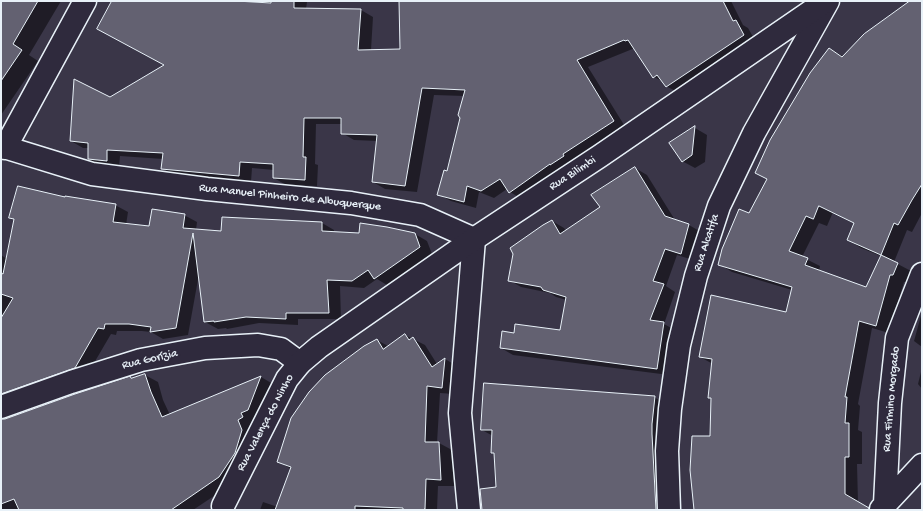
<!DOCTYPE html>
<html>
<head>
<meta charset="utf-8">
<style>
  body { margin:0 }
  #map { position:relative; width:923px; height:511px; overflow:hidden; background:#3a3648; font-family:"Gochi Hand",sans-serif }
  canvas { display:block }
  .frame { position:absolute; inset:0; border:2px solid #e8f1f8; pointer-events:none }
</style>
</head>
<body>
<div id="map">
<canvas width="923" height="511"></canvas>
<div class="frame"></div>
</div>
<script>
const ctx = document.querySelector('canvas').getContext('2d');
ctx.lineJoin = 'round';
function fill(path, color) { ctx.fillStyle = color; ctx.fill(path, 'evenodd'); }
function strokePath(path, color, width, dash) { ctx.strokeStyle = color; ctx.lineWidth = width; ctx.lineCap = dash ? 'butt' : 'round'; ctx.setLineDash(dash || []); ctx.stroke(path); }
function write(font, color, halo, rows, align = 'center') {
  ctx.font = font + ' "Gochi Hand",sans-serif'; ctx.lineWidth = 4; ctx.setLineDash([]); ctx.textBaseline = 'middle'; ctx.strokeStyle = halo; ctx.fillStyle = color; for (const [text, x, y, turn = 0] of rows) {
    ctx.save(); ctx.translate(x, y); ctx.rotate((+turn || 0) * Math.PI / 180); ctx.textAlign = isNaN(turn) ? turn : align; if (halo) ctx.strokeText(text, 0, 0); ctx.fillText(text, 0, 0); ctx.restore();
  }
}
const shadow = new Path2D(`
  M1 1H61L29 55 38 61 1 115Z
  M114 1H227L263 4V1H306L307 2 306 9 361 10 373 17 371 50H401L400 1H731L743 25 748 28 756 42 679 93 666 86 664 82 654 77 635 48 588 67 626 128 522 199 510 192 507 189 494 198 479 192 476 208 451 201 438 194 447 172 461 118 464 96 434 95 417 192 385 189 373 182 377 141 354 140 342 133V124H316L315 164 318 165 317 186 286 185 274 178V170L252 168 251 182 174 175 162 168 163 159 120 156 119 167 101 166 88 159V148H83L71 141 110 98 166 65Z
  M908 1H922V213L912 232 907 230 894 262 911 271 906 282H904L889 333 872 328 858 404 860 406 858 430 862 432V464H857L858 502 870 510H695L711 437 712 399 709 397 713 364 700 357 786 313 792 290 732 272 719 264 750 215 830 49 844 57 909 3ZM833 212 855 223 848 240 861 248 881 256 867 288 819 271 820 266 802 257 819 223 827 226Z
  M695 128 707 135 705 162 695 168 682 161Z
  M635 168 647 175 675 220 689 225 701 232 693 260 677 255 666 286 675 292 664 324 675 330 669 375 513 355 501 348 515 334 561 331 567 300 556 297 550 293 521 287 509 280 552 221 564 228 566 231 601 208Z
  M66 198 115 205 128 212 126 225 150 227 184 215 197 222 196 230 222 232 322 223 334 230V233L415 234 427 241 432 254 387 285 377 279 364 288 340 286 341 319H298V325L259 323 227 329 226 328 218 329 205 322 199 274 188 335 163 339 151 332 142 331H117L116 335 111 334 87 375 14 400 1 393V255L7 259 15 220 10 217Z
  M922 312V347L914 341Z
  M405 335 425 345 437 364 445 359 457 366 454 394 440 393 437 443H439L452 450 454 486H438L437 510H260L263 502 278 507 291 469 278 461 377 340 388 346Z
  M922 368V389L918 384Z
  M145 375 158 382 163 400 170 415 261 377 273 384 261 417 254 420 256 425 250 427 255 438 232 484 193 510H1V420H5Z
  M654 397 667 405 668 510H483L497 488 495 454 492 452 493 436 482 430Z`);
const building = new Path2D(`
  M1 1H38L13 44 22 50 1 81Z
  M112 1H236L271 3V1H294V8L361 9 358 50 400 49 399 1H723L733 21 736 20 744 35 666 87 657 75 653 78 628 40 625 41 624 40 577 60 614 121 563 154 564 156 550 165V164L509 193 500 179 481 191 467 186 464 202 437 195 444 170 447 171 460 118 458 115 465 90 422 88 405 186 372 182 377 135 341 134V118H304L303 157H306L305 180 273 178V164L240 162 239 176 161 169 163 153 107 150V161L88 159V143L70 141 74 79 110 97 164 65 97 29Z
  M910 1H922V184L912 200 898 225 894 223 881 255 898 263 893 275H890L876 326 859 321 845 397H847L845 423H849V457H845V494L869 508V510H694L690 470 692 436H710L711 398H708L712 359 699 357 711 295 786 312 792 287 718 265 722 249 731 228 739 209 749 213 767 179 755 173 770 140 810 73 829 48 842 57 864 34ZM819 206 854 223 847 240 881 255 866 287 805 265 808 258 789 251 806 216 813 219Z
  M695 126 692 155 682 162 669 143Z
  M635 167 665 216 689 224 681 254 665 249 653 281 664 284 650 320 664 322 657 369 500 348 502 331 514 333 515 324 560 330 566 297 543 290 541 287 508 281 513 254 510 248 543 225 552 220 560 234 600 207 591 195Z
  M18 186 65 197V196L116 204 113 222 149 226 152 209 185 214 183 228 221 231 222 217 322 222V231L359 233 360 223 387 227 415 233 420 247 374 279 368 270 352 281 327 280 329 313H286V319L246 317 214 322V321L204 322 193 233 176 328 150 332 151 327 129 324H105L104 329 98 328 75 368 1 394V318L13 298 1 294V273L3 274 14 219 9 218Z
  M405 334 409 340 413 337 432 367 445 358 442 388 427 386 425 442H439L441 480 426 479 425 509H424V510H403V508L355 506V510H275L291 467 277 462 291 418 309 392 325 375 364 346 377 339 383 349Z
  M145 374 151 392 162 417 261 376 248 410 241 413 243 417 238 420 242 430 235 453 219 477 171 510H19L14 499 1 504V419H5L75 394 130 376 131 378Z
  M484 383 655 396 652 424V434L656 510H482L480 489 496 487 494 453H491L492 430H481Z`);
const street = new Path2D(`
  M1 146 92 174 207 189 351 203 420 215 474 239 460 413 469 510
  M5 148 85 1
  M1 407 71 382 141 360 205 348 258 345 281 349 300 363
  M885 504 890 403 897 338 922 274
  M881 509 922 465
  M669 510 667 451 670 409 679 345 696 276 719 206 754 133 828 1`);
const secondary = new Path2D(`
  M223 506 287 379 300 363 319 347 474 239 600 156 826 1`);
const streetNames = [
  ["Rua Bilimbi",573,174,-33],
  ["Rua Manuel Pinheiro de Albuquerque",290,198,6],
  ["Rua Alcatifa",707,243,-72],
  ["Rua Gorízia",150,360,-13],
  ["Rua Firmino Morgado",892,399,-85],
  ["Rua Valença do Ninho",266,423,-62]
];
fill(shadow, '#0007');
fill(building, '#636171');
strokePath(building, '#e8f1f8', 1);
strokePath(street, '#e8f1f8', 25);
strokePath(secondary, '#e8f1f8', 25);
strokePath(street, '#2f2a3d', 22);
strokePath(secondary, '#2f2a3d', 22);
write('12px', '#e8f1f8', '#2f2a3d', streetNames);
</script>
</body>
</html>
